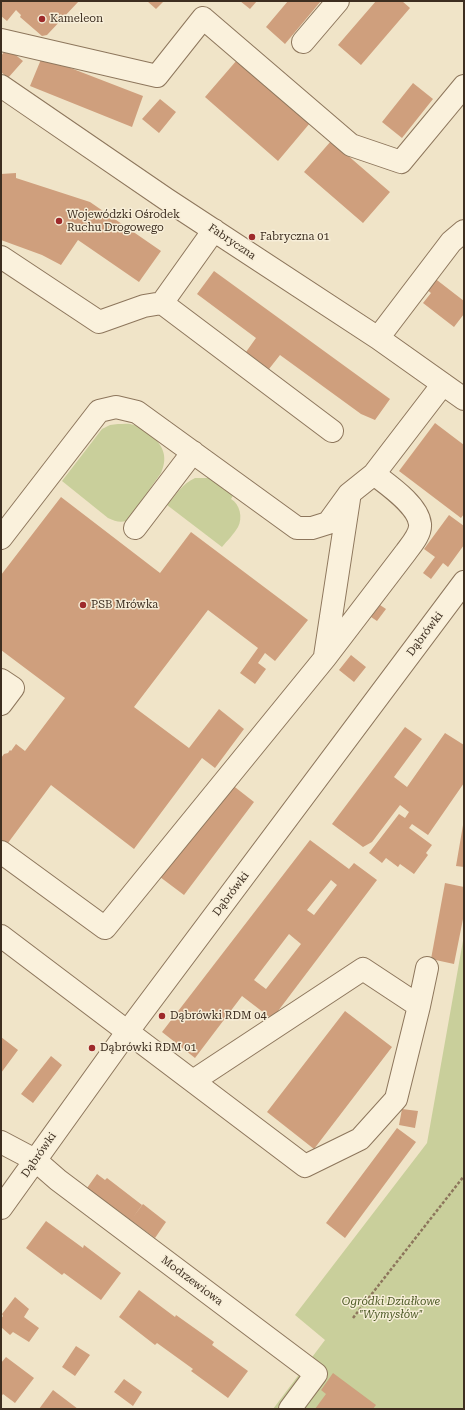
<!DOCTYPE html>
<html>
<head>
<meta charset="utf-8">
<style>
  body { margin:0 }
  #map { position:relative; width:465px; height:1410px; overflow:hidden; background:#f0e4c8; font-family:"Roboto Serif",serif }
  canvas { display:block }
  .frame { position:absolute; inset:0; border:2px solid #3d2e20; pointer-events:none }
</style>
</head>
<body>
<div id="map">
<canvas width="465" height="1410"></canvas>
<div class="frame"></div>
</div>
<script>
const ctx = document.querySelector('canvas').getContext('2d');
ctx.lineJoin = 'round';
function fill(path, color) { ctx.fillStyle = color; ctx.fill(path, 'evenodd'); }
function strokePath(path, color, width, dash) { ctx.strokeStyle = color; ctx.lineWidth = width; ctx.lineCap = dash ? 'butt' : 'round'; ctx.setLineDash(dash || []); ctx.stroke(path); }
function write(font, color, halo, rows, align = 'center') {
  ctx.font = font + ' "Roboto Serif",serif'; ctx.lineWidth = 3; ctx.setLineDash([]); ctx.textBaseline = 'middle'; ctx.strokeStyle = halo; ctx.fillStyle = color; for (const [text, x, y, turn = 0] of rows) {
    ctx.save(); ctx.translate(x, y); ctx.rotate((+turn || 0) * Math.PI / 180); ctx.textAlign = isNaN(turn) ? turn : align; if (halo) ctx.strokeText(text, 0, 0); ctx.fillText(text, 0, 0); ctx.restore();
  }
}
const green = new Path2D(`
  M118 424C123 424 129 423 134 425 139 426 144 429 148 432 162 444 169 455 161 473L127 521C119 523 115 521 108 518L62 481 102 429 110 425Z
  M195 478H213L234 494 231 499C240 504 243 518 238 527 234 534 227 541 222 547L167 505C176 495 182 484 195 478Z
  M464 935V1409H273L325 1340 295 1315 427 1143Z`);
const building = new Path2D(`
  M1 1H79L47 35 42 36 20 17 21 15 16 10 7 21 1 16Z
  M147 1H164L156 9Z
  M240 1H257L250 9Z
  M288 1H321L285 44 266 27Z
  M376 1H402L410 8 361 65 338 45Z
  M7 48 23 61 8 78 1 72V56Z
  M42 57 143 96 132 127 30 86Z
  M237 60 310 123 278 161 205 97Z
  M413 83 433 99 402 138 382 122Z
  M160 99 176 112 159 133 142 119Z
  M331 141 390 192 363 223 304 172Z
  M16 173V178L90 202 161 251 139 282 78 240 61 265 42 255 1 240V174Z
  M214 271 390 399 375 420 361 414 280 355 269 369 246 352 256 338 197 294Z
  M433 277 464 301V314L454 327 423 303 431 293 425 288Z
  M435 423 464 445V514L461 518 399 471Z
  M61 497 160 573 191 532 308 620 275 661 265 653 258 663 266 669 255 684 240 673 258 648 208 610 134 707 189 748 219 709 244 729 215 768 202 758 134 849 51 785 5 847 1 844V758L4 754 8 753 10 750 11 751 16 744 25 751 65 698 1 650V575Z
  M449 515 464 526V545L448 567 443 563 431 579 423 573 435 557 424 549Z
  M380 605 386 609 377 621 371 617Z
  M351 655 366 667 354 682 339 670Z
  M405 727 422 739 394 777 407 787 445 733 464 745V783L428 835 412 824 409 828 432 845 426 853 428 855 414 874 400 864 398 867 386 858 382 863 369 853 399 814 405 818 409 812 400 805 372 842 363 847 332 824Z
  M231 784 254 802 184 895 160 877Z
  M463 825H464V867L456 866Z
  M310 840 349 869 354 863 377 880 272 1019 242 996 195 1058 162 1032ZM331 880 337 885 314 915 307 910ZM289 934 301 944 266 989 254 980Z
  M445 883 464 887V914L454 964 431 959Z
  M345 1011 392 1047 314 1149 267 1112Z
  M1 1037 18 1050 1 1073Z
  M51 1056 62 1065 33 1103 21 1094Z
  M402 1109 418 1111 415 1128 399 1125Z
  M397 1128 416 1142 345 1238 326 1223Z
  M97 1174 105 1180 107 1178 142 1205 134 1216 143 1204 166 1222 155 1238 87 1188Z
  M46 1221 83 1248 84 1245 121 1273 101 1300 64 1273 62 1275 26 1248Z
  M139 1290 175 1317 176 1315 214 1342 212 1345 248 1371 228 1398 191 1371 193 1369 157 1343 155 1345 119 1317Z
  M15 1297 29 1309 24 1317 39 1328 29 1342 13 1332 10 1335 1 1327V1319L3 1316 2 1314Z
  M76 1346 90 1355 75 1376 62 1367Z
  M6 1357 34 1378 15 1403 3 1394 1 1397V1363Z
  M333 1373 376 1405 373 1409H315L326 1394 321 1390Z
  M124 1379 142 1392 133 1406 114 1392Z
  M53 1390 78 1409H39Z`);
const path = new Path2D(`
  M353 1318 464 1176`);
const minor = new Path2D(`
  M1 40 157 76 203 18 351 145 401 162 464 86
  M303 42 338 1
  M1 86 166 199 378 338 464 399
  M1 257 99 322 144 306 162 303 214 230
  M162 303 332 431
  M378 338 451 242 464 231
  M135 528 193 452
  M1 538 99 411 116 407 137 412 297 528H312L328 523 349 494 374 474 443 384
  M325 656 349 499
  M1 680 13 688 1 704
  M1 852 105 928 325 658 406 552C411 545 421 534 420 524 418 505 388 485 374 474
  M1 936 305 1166 360 1139 396 1099 419 1006 363 969 193 1081
  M419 1006 427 968
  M1 1142 35 1160 58 1180 316 1374 290 1409
  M1 1208 128 1031 464 582`);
const markers = [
  [42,19,4,"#9e2a2b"],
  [59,221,4,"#9e2a2b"],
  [252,237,4,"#9e2a2b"],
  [83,605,4,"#9e2a2b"],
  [162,1016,4,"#9e2a2b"],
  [92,1048,4,"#9e2a2b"]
];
const poiNames = [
  ["Kameleon",50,19],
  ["Wojewódzki Ośrodek",67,215],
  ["Ruchu Drogowego",67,228],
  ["Fabryczna 01",260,237],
  ["PSB Mrówka",91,605],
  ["Dąbrówki RDM 04",170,1016],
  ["Dąbrówki RDM 01",100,1048]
];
const streetNames = [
  ["Fabryczna",232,242,34],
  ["Dąbrówki",425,634,-53],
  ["Dąbrówki",231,894,-53],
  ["Dąbrówki",39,1155,-55],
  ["Modrzewiowa",192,1281,37]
];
const parkNames = [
  ["Ogródki Działkowe",391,1302],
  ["\"Wymysłów\"",391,1315]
];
fill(green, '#c9cf9b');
fill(building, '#cf9f7d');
strokePath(minor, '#8d765c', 24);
strokePath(path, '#8d765c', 2.5, [3, 2]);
strokePath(minor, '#faf1dc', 22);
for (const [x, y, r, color] of markers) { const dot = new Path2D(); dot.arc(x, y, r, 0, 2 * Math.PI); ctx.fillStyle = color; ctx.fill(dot); strokePath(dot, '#f7eed8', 1.5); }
write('11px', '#3d2e20', '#f7eed8', poiNames, 'left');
write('11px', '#3d2e20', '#f7eed8', streetNames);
write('italic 11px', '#4d5a26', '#f7eed8', parkNames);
</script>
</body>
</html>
